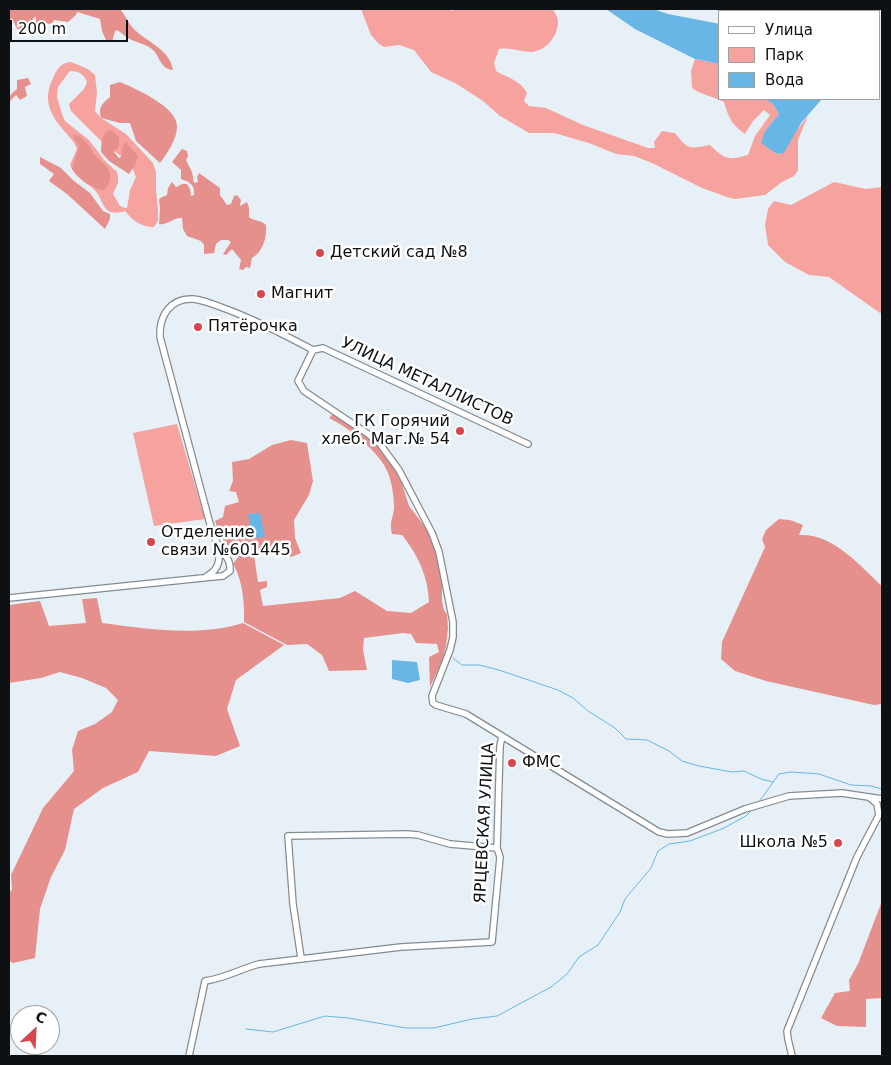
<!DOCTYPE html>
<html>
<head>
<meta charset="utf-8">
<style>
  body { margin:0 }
  #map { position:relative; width:891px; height:1065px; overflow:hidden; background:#e7f0f6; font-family:"DejaVu Sans",sans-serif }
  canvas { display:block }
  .frame { position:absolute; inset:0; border:10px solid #0e1113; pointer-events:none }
  .legend { position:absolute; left:718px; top:10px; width:162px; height:90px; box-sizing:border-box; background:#fff; border:1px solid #9fa0a1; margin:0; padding:6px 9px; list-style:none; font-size:15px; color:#0e1113 }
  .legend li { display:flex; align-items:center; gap:10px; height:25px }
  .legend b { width:25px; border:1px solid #9fa0a1 }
  .north { position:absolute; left:10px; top:1005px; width:50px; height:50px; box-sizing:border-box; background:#fff; border:1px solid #9fa0a1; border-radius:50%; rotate:25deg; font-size:14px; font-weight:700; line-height:20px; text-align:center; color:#0e1113 }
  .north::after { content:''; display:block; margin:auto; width:18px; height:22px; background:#d6464d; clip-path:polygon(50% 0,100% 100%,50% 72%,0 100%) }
  .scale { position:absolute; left:10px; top:20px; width:118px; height:22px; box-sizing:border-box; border:2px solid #0e1113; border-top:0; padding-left:6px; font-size:15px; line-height:18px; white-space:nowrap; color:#0e1113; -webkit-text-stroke:4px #fff; paint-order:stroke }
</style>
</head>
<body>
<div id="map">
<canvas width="891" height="1065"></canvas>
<div class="frame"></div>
<ul class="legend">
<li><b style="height:6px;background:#fff"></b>Улица</li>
<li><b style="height:14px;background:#f6a3a0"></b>Парк</li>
<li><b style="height:14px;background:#67b6e6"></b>Вода</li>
</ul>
<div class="north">С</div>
<div class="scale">200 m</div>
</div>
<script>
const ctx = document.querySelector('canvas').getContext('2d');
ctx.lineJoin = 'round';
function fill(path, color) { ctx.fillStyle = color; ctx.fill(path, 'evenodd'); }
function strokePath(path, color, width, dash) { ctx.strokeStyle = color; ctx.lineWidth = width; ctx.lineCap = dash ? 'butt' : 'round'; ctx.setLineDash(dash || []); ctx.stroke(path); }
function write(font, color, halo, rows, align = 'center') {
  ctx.font = font + ' "DejaVu Sans",sans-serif'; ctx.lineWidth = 5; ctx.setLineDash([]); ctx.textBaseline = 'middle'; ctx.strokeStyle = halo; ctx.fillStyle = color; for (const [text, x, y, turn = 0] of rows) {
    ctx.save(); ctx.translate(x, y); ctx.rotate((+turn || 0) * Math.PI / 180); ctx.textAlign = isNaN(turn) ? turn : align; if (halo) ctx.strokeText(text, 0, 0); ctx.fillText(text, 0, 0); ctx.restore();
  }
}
const green = new Path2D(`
  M361 9H450L452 11 456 9H553C555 13 559 19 558 23 557 38 545 51 531 52 520 52 510 47 499 49L494 63 496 71C508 78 520 80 527 93L524 101 529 106 546 108 583 125 648 148H655L654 142 662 131 675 133C688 150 689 149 710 145 724 159 729 161 748 155L755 136 770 115 764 110 753 121 745 134C732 125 728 117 724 102 712 96 704 96 692 88L691 71 695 59 720 64V99H765L773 104 779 114 765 131 772 149 777 154 808 116 798 140V171L794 176 782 182 765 195 735 199 727 197 702 188 652 163 634 156 616 154 589 143 554 133H529L500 116 483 101 455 83 431 72 414 50 399 45 384 47 379 44 371 35Z
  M71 62 88 69 95 75 97 93 95 111 101 118 126 134 153 163 156 172V190L158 209V221L154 227C141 227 133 221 125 211 119 213 112 214 107 210 102 205 101 198 97 193 89 182 76 180 70 165L77 149C75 142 70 138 66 133 49 114 42 99 54 76 58 67 62 63 71 62ZM70 71C78 71 84 74 87 82L84 89 69 104 71 111 100 140 130 163 136 177 130 190 127 208H125L120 206 113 194 118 183V177L117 172 105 161 89 140 75 129 65 121 62 114 57 97 58 87Z
  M834 182 866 189 882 187V312L880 313 829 277 809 275 785 262 768 245 765 225 768 209 774 201 791 205Z
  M177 424 205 519 154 526 133 433Z`);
const forest = new Path2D(`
  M9 9H120C126 16 129 25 136 31 149 43 170 50 173 70 160 69 160 56 152 49 144 43 134 42 126 37 123 35 121 32 117 30L115 31 112 42 106 40 102 31 100 19 77 12 76 15 68 22 54 20 52 24 43 23 40 27H37L36 25V16L23 29H17L12 18 9 21Z
  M28 78 31 84 25 87 27 96 20 100 16 95 9 102C9 95 12 93 17 89V80Z
  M120 82C136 89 178 107 177 127 177 139 167 154 160 163L136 141 130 123H120L101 118C98 107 102 104 110 97V85Z
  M111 130 119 137V146L114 152 119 158 121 157 123 145 126 142 138 156 135 165 129 174 109 161 101 152C102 142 100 133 111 130Z
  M73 134 81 137 90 146 93 153 108 168 110 175V181L104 190C90 189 80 179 72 169L79 146 74 138Z
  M182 149 187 151 188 156 186 160 192 172 194 183 198 182 197 177 199 173 220 188V195L227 205 231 204 234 196 237 195 241 200 240 206 247 202 249 208V217C253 221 259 219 266 225 267 237 263 252 252 258L250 268 246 267 243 270 239 269 241 260 232 249 226 255 223 254 231 242 228 240H221L216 244 214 253 204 254V245L201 241 187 236 183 229 182 218C173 217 167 226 159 224L160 208 159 200 160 198 167 195 168 188 172 182 176 187 182 184H187L190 189 191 196 194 195C195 185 190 182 181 179V170L172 162Z
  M40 157 61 168 74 181 90 193 103 211 110 214V219L105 229 67 194 49 181 54 174 40 164Z
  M333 414 380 445 398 471 409 506 429 532 437 554 442 584V602L444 610 447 614 448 628 446 646 443 659 430 687 429 657 439 652 437 644 416 643 411 634 403 633 364 638 363 650 367 670 329 671 322 655 307 644 287 645 244 622C245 604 242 578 233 564L239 556 254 555 258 582 267 581V587L260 590 263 606 340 598 355 591 387 611 411 613 429 602C428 576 418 555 402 535L392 534C389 521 393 519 394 508 394 497 392 483 388 473 381 453 348 427 329 418Z
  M291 440 307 443 313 481 309 495 294 520 295 538 301 553 291 557 276 548 232 551 220 536 215 521 223 517 225 506 239 502 236 492 229 491 233 481 232 462 249 459 272 445Z
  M779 519 790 520 803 525 799 535C833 533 859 565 882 586V704L874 705 766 681 735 671 721 659 722 642 765 547 762 539 766 530Z
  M97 598 102 623C148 629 198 637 243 623L284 645 236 680 227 709 240 746 216 756 149 751 138 772 103 788 74 809 65 850 51 877 40 909 35 958 13 963 9 961V894L12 889 11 875 43 808 74 771 72 750 78 731 95 724 112 712 118 700 106 688 82 678 60 672 41 678 9 683V605L40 601 49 626 86 623 82 599Z
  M882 901V998L866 999V1027L837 1026 821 1018 835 993 850 991 849 980 858 964Z`);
const water = new Path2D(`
  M606 9H653L668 14 720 24V64L695 59 635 29Z
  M765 99H822L801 123 784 153 777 154 761 143 765 131 779 114 773 104Z
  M260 513 265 537 252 538 248 514Z
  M392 660 417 662 420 680 408 683 392 679Z`);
const stream = new Path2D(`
  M453 658 462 665H479L499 670 558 690 573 698 588 711 615 728 626 739 647 740 669 751 682 761 699 766 732 772 744 771 761 779 773 782
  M759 802 779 774 791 772 819 774 851 785 871 786 882 789
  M246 1029 273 1032 325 1016 348 1018 406 1028H434L472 1019 497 1016 551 987 567 974 579 957 598 945 620 912 625 899 651 868 658 851 669 844 690 841 724 828 746 816 753 809`);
const secondary = new Path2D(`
  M313 350 298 381 304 391 368 434 380 444 399 470 432 533 439 552 453 622V637L450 650 432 696 433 703 436 705 466 714 659 832 668 834 687 833 745 809 789 796 842 793 882 799
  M313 350 323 348 528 444
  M207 576C219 570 220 560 219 547
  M9 598 212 577 223 576 230 571C231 560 225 556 220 548 215 541 213 532 210 524L160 337C159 316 170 298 193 299 204 300 215 305 226 309 256 320 285 335 313 350
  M301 958 293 904 288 836 407 834 418 835 450 844 497 848
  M189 1056 205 981C226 978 240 969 259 964L401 947 492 942 500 857 497 848 500 746 502 736
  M792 1056 788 1039 787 1031 857 857 879 815 877 804 870 798`);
const markers = [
  [320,253,5,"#d6464d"],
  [261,294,5,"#d6464d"],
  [198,327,5,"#d6464d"],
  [460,431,5,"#d6464d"],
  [151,542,5,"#d6464d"],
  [512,763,5,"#d6464d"],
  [838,843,5,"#d6464d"]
];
const poiNames = [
  ["Детский сад №8",330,253],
  ["Магнит",271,294],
  ["Пятёрочка",208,327],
  ["ГК Горячий",450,422,"right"],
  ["хлеб. Маг.№ 54",450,440,"right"],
  ["Отделение",161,533],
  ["связи №601445",161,551],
  ["ФМС",522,763],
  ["Школа №5",828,843,"right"]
];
const streetNames = [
  ["УЛИЦА МЕТАЛЛИСТОВ",427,382,25],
  ["ЯРЦЕВСКАЯ УЛИЦА",485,823,-87]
];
fill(green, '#f6a3a0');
fill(forest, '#e5908d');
fill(water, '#67b6e6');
strokePath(stream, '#67b6e6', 1);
strokePath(secondary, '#838c91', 8);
strokePath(secondary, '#fff', 5.5);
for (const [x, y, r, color] of markers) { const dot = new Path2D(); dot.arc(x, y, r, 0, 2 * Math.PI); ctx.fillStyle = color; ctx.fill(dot); strokePath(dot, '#fff', 2); }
write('16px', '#0e1113', '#fff', poiNames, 'left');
write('16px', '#0e1113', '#fff', streetNames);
</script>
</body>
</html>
